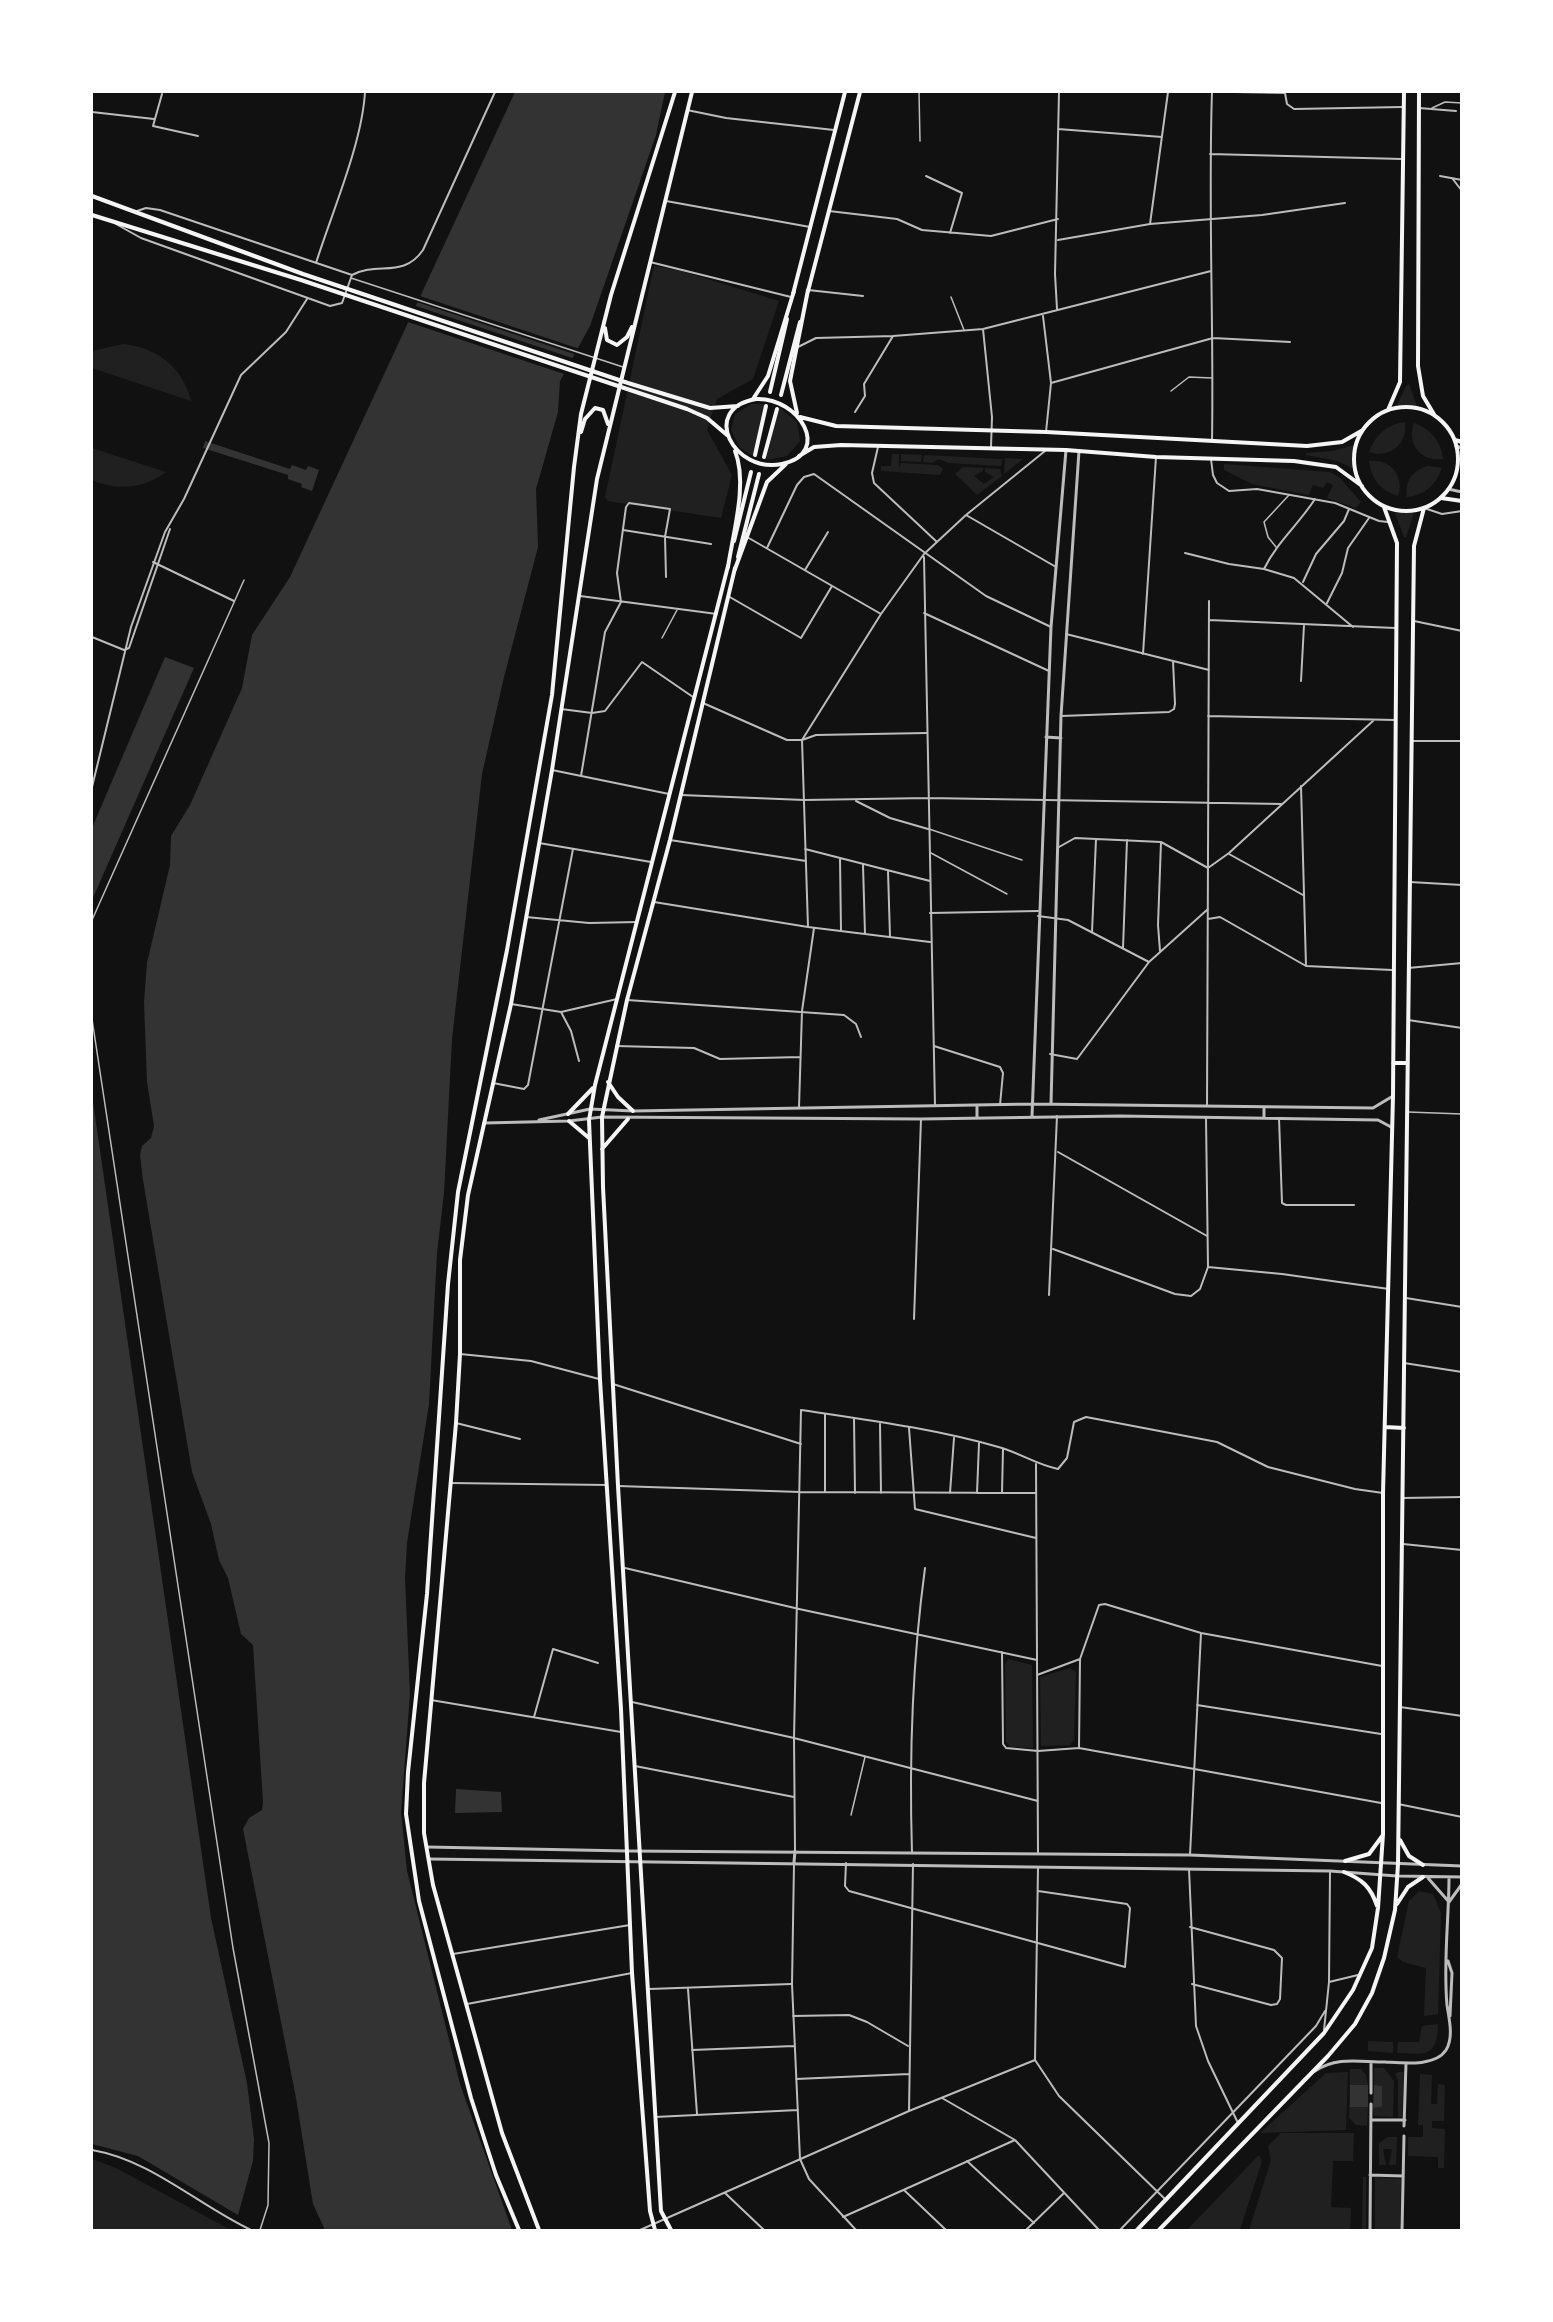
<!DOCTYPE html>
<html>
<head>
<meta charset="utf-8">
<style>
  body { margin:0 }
  #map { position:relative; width:1553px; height:2322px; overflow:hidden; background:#111; font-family:"Zilla Slab",serif }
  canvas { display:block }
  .frame { position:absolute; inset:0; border:93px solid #fff; pointer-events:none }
</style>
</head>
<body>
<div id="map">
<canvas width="1553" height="2322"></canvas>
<div class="frame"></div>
</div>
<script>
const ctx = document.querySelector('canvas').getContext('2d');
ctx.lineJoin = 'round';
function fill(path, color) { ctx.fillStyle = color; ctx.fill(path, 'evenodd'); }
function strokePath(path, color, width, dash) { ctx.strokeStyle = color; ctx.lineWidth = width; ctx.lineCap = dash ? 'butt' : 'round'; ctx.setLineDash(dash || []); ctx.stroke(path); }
const green = new Path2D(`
  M654 266 681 271 779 301 753 379 717 399 707 430 732 475 721 518 608 501 605 497Z
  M123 344C156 347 183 367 191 401L92 368V351Z
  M1409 384 1417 406 1397 405 1406 386Z
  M752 404H765L753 456 740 448 731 430 735 414Z
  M779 407 797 422 800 441 787 456 766 460Z
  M1405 422C1408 444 1390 459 1369 452 1375 435 1387 424 1405 422Z
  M1414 423C1431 429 1441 441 1443 459 1421 462 1406 444 1414 423Z
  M1354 445 1353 469 1338 461 1306 455V453L1332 451Z
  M92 448 166 472C144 489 116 491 92 480Z
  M892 454H899V468L901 463 938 465 943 469 940 475 881 471V466H891Z
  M901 454 922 455 921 462 901 461Z
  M924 455 1002 459 1001 466 948 463 939 459 932 463 923 462Z
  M1005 458 1023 459 1004 474Z
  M1369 461C1390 458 1405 476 1398 496 1381 491 1371 479 1369 461Z
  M1224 464 1330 472 1339 477 1361 502 1356 508 1327 498 1333 485 1327 482 1323 488 1313 485 1309 495 1252 484 1224 470Z
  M1428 466 1442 468C1436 485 1425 495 1407 497 1404 481 1413 470 1428 466Z
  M963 467 983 468V471L974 476 984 484 994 477 985 472V468L1000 469 1002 476 977 495 955 474Z
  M1395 513H1414L1406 537H1404Z
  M1008 1659 1032 1665 1033 1748 1011 1747 1006 1742 1005 1664Z
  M1070 1668 1076 1672 1074 1740 1070 1745 1041 1746 1040 1677Z
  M1419 1891 1433 1894 1441 1913 1438 2014 1424 2016 1426 1968 1403 1962 1397 1957 1409 1901Z
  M1438 2024C1437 2058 1426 2054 1397 2053L1398 2042H1419L1422 2026Z
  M1368 2041 1393 2042V2053L1368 2051Z
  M1374 2068H1384L1394 2081 1393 2117 1374 2116 1373 2108 1382 2107V2086L1374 2085Z
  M1350 2069H1361L1366 2075 1368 2085H1351L1350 2107H1368L1367 2126 1356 2125 1349 2118Z
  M1348 2072 1346 2130 1260 2133 1326 2073Z
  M1399 2072H1404L1402 2117H1398V2080L1395 2074Z
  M1420 2074 1432 2075 1431 2104H1437L1438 2084 1445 2085 1444 2121H1432V2128L1445 2129 1444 2168H1438V2157L1408 2156V2137H1423V2125H1418Z
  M1281 2133H1354L1353 2161H1333L1331 2207 1351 2208 1350 2230H1249L1271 2160 1268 2146Z
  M1388 2137H1397L1396 2165H1389L1392 2149H1383L1386 2165H1379V2143Z
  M1259 2155 1262 2161 1240 2230H1187Z
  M92 2159 116 2168 231 2230H92Z
  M1363 2177H1366V2230H1362Z
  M1375 2177 1401 2179 1400 2230H1375Z`);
const water = new Path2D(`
  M515 92H665L656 135 590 326 560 381 558 412 536 489 538 547 504 677 482 774 452 1039 444 1193 437 1253 429 1404 407 1543 405 1578 410 1694 401 1812 407 1871 460 2084 512 2230H325L313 2204 296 2098 243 1829 249 1818 262 1810 263 1802 253 1645 241 1634 228 1578 219 1560 211 1524 192 1472 143 1180 140 1155 142 1146 151 1138 154 1126 147 1082 144 1002 147 963 170 865 171 836 190 805 242 688 252 635 290 577Z
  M205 441 290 469 292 465 306 470 308 466 319 470 312 491 301 487 302 484 288 479V475L203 448Z
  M165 657 194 668 92 900V828Z
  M92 1095 211 1918 247 2083 254 2139 253 2161 238 2215 138 2156 92 2144Z
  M456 1789 501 1792 502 1812 455 1813Z
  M1350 2085H1368V2107H1350Z
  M1374 2085 1382 2086V2107L1373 2108Z`);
const pier = new Path2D(`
  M417 295 580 349 577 355 414 301Z
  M413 305 575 359 567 375 405 321Z`);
const service = new Path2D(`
  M919 92 920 141
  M1432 108 1445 102 1462 103
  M351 278 623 367
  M951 297 964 330
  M1171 391 1189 377 1212 378
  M1276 547 1268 537 1264 522 1289 495
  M662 638 677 610
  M929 829 1022 860
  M931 853 1007 894
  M92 920 244 580
  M92 1019 233 1948 269 2143 268 2205 260 2230
  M1408 1112 1462 1114
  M851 1815 865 1757`);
const minor = new Path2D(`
  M1236 92 1285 93 1287 104 1294 109 1402 107
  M162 94 153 126 198 136
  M1419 108 1456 111
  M687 110 726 118 834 130
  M92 112 154 119
  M1058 129 1162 137
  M1210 154 1402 159
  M926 176 962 193 950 233
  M1440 176 1462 180
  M1452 178 1462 191
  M666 201 810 227
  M137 211 146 208 160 210 352 275C378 261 403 279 423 250L495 92
  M829 211 897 219 922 230 991 236 1058 219
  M116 224 141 238 330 306 342 303 352 275
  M1150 224 1168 92
  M1058 240 1150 224 1262 215 1345 203
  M650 262 791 297
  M316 263C332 212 362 144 365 92
  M808 290 863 296
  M1057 309 1055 274 1059 92
  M1043 316 1051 383 1046 432
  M983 329 992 417 991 447
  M796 348 816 338 893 336 983 329 1211 271
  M1051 383 1213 338 1290 342
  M855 412 865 396 864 384 893 336
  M1212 441C1214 324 1208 208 1212 92
  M878 447 872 473 874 483 937 542
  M1211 459 1213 475 1217 483 1229 491 1257 489 1335 503 1379 521 1388 522
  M1424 508 1442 514 1462 511
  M966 515 1056 567
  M623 530 711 544
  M747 537 881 614
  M767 548 797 485 804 477 814 474 986 596 1051 627
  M1185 553 1229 564 1264 569 1294 578 1353 627
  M924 557 935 1106
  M153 562 234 601
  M1264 569C1277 542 1299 524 1315 499
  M805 570 828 532
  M1303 582 1316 554 1344 521 1349 509
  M580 596 717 614
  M728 596 801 638 832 586
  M1327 603 1342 573 1348 548 1369 518
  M924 613 1049 671
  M1209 620 1395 628
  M1414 621 1462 631
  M1066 634 1209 670
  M92 637 124 650
  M124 650 129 648 170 529
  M1143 654 1156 457
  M1301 681 1304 625
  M703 703 787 740H802L816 735 926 733
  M561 709 592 713 605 711 642 662 693 697
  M1061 716 1169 712 1174 709 1175 704 1173 661
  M1208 716 1395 720
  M1412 741H1462
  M552 770 669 794
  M581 776 605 632 621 602 617 573 626 507 629 503 670 509 665 537 666 577
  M1301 786 1306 966
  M92 787 131 627 165 532 184 499 241 375 286 332 307 299
  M681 795 804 800 928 798 1282 804
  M856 801 890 818 928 829
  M670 840 806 861
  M539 843 651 862
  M1059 847 1075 838 1161 842 1208 868 1229 853 1374 720
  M805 849 930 881
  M1229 854 1303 895
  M840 859 841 931
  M863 865 865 934
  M888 871 890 937
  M1410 882 1462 885
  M654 902 808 927 930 942
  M930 913 1038 911
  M1038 916 1068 920 1149 962
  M526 917 589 923 637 922
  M1208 919 1220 917 1306 966 1392 970
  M808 927 802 740 881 614 924 554 966 515 1045 451
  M1092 932 1096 839
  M1123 948 1127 840
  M1160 951 1158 925 1161 842
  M1408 968 1462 963
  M627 1000 844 1015 856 1024 861 1037
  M511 1004 561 1012 617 999
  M561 1012 571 1031 579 1061
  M1408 1020 1462 1028
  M616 1046 694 1048 720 1059 800 1057
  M934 1046 1000 1067 1003 1073 1000 1105
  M1050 1054 1077 1059 1149 962 1208 909
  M493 1083 524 1089 528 1085 573 849
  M1207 1106 1209 601
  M799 1107 802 1011 814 928
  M1279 1118 1282 1203 1286 1205H1354
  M1058 1152 1207 1236
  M1053 1249 1175 1294 1191 1296 1200 1289 1208 1267 1206 1118
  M1208 1267 1282 1274 1389 1289
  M1049 1295 1057 1116
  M1406 1298 1462 1307
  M914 1319 921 1119
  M460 1354 531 1361 599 1379
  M1404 1363 1462 1372
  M613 1384 801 1444
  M854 1418 855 1493
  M456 1423 520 1439
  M880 1424 881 1493
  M909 1428 915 1509 1036 1538
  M1036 1464 1038 1854
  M450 1483 607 1485
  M618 1486 800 1492 1035 1493
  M825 1492V1414
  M950 1493 954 1438
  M977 1493 979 1443
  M1002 1493 1003 1449
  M1403 1498 1462 1497
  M1403 1544 1462 1550
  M625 1568 799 1609 1037 1660
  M1002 1652 1003 1744 1006 1748 1038 1751 1079 1748 1381 1803
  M1037 1675 1080 1659
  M431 1700 621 1732
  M632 1702 794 1738 1038 1801
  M1197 1705 1381 1734
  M1400 1707 1462 1716
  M534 1717 553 1649 598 1663
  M1079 1748 1080 1659 1099 1605 1105 1604 1201 1633 1382 1666
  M635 1766 794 1797
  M1398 1804 1462 1817
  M795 1851 794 1738 801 1410C868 1420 937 1429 1002 1448 1021 1454 1038 1465 1058 1469L1067 1458 1074 1422 1086 1417 1217 1442 1268 1467 1355 1489 1383 1493
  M912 1853C909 1757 912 1664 925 1568
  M1190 1855 1201 1633
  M846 1863 845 1886 849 1891 1125 1967 1130 1908 1127 1904 1038 1891
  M794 1864 792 1984 800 2159 809 2179 856 2230
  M1038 1868 1035 2060 1059 2096 1166 2200
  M1189 1869 1196 2026 1208 2061 1238 2123
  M1190 1927 1274 1950 1282 1958 1280 1999 1277 2004 1271 2005 1192 1984
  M453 1954 630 1925
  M1329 1982 1358 1975
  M649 1989 791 1984
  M688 1989 697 2114
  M467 2004 632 1973
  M793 2016 849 2015 867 2022 908 2046
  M1324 2030 1329 1982 1330 1871
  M692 2050 794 2046
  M796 2079 909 2074
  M942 2098 1015 2140 1099 2230
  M909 2111 913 1864
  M655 2117 798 2110
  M92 2150C151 2160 198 2205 251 2230
  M967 2161 1034 2223
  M904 2190 946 2230
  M725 2193 764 2230
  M843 2217 1015 2140
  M640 2230 909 2111 1035 2060
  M1026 2230 1064 2193
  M1120 2230 1316 2026 1325 2011`);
const tertiary = new Path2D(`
  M1456 446 1462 448
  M1448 489 1462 492
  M1046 737 1061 738
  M1051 1104 1061 716 1079 451
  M1032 1116 1051 627 1066 450
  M977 1118V1105
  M1264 1118V1107
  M539 1120 590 1109 633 1111 1032 1104 1373 1108 1393 1096
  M484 1123 569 1121 602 1117 921 1119 1120 1116 1378 1120 1391 1127
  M427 1847 627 1851 1190 1855 1462 1866
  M429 1859 1330 1871 1397 1876 1462 1877
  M794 1862 795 1851
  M1428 1878 1449 1902 1462 1884
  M1448 1961 1452 1973 1450 2016
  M1315 2071C1337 2056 1360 2062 1385 2062 1403 2063 1435 2067 1446 2050 1454 2037 1449 2019 1447 2005 1443 1963 1449 1919 1449 1877
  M1371 2093V2062
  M1371 2120H1405
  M1404 2126 1406 2063
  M1370 2175 1403 2176
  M1370 2230 1371 2104
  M1402 2230 1404 2136`);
const secondary = new Path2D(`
  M808 291 860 92
  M793 294 845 92
  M770 392 787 319
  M781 395 800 322
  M755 455 766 406
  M764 457 777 409
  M734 541 751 472
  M738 557 759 474
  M608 1082 618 1097 633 1111
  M568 1114 593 1088
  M569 1121 589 1138
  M602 1149 628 1119
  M655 2230 650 2211 632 1973 621 1709 600 1380 589 1120 595 1085 728 566
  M671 2230 661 2211 618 1486 603 1187 602 1117 627 1000 670 840 735 568`);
const primary = new Path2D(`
  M1419 92 1418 366 1423 396 1435 416
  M92 196 303 274 628 383 710 408 738 406
  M92 215 301 280 687 409 707 418 727 435
  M605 328 607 340 617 345 627 337 632 327
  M753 399 768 376 794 291
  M756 399C799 397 833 453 782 464 734 474 699 409 756 399Z
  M1354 459a52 52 0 1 1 104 0a52 52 0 1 1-104 0Z
  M1388 410 1400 382 1404 92
  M797 413 790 381 808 290
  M800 417 836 426 1046 432 1307 446 1342 442 1363 430
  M581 432 585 419 595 408 603 410 608 424
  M799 456 814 447 841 445 1066 450 1156 457 1294 461 1336 467 1362 486
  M728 567C733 533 748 483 735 451
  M735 569 767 482 786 464
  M1393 1063H1407
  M1385 1427 1404 1428
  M1400 1840 1409 1856 1423 1865
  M1345 1861 1369 1854 1383 1835
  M1344 1872C1362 1879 1371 1887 1377 1906
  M1397 1904 1408 1887 1423 1877
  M519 2230 496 2175 471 2098 419 1901 406 1814 408 1772 427 1594 448 1284 458 1192 507 950 552 695 574 467 581 414 611 295 675 92
  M539 2230 502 2133 433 1885 424 1833V1783L456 1423 460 1354V1260L468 1195 511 1004 552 770 597 479 692 92
  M1137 2230 1324 2033 1353 1990 1372 1948 1378 1908 1383 1834V1493L1393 1096 1397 543 1384 507
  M1159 2230 1328 2056 1355 2024 1372 1993 1384 1958 1395 1910 1398 1864 1414 546 1424 508`);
const trunk = new Path2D(`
  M1455 440 1462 442
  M1441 498 1462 501`);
fill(green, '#202020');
fill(water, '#333');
fill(pier, '#111');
strokePath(service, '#bcbcbc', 1.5);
strokePath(minor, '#bcbcbc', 2);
strokePath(tertiary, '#bcbcbc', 3);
strokePath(secondary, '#f5f5f5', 4);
strokePath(primary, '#f5f5f5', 4);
strokePath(trunk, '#f5f5f5', 4);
</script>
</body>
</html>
